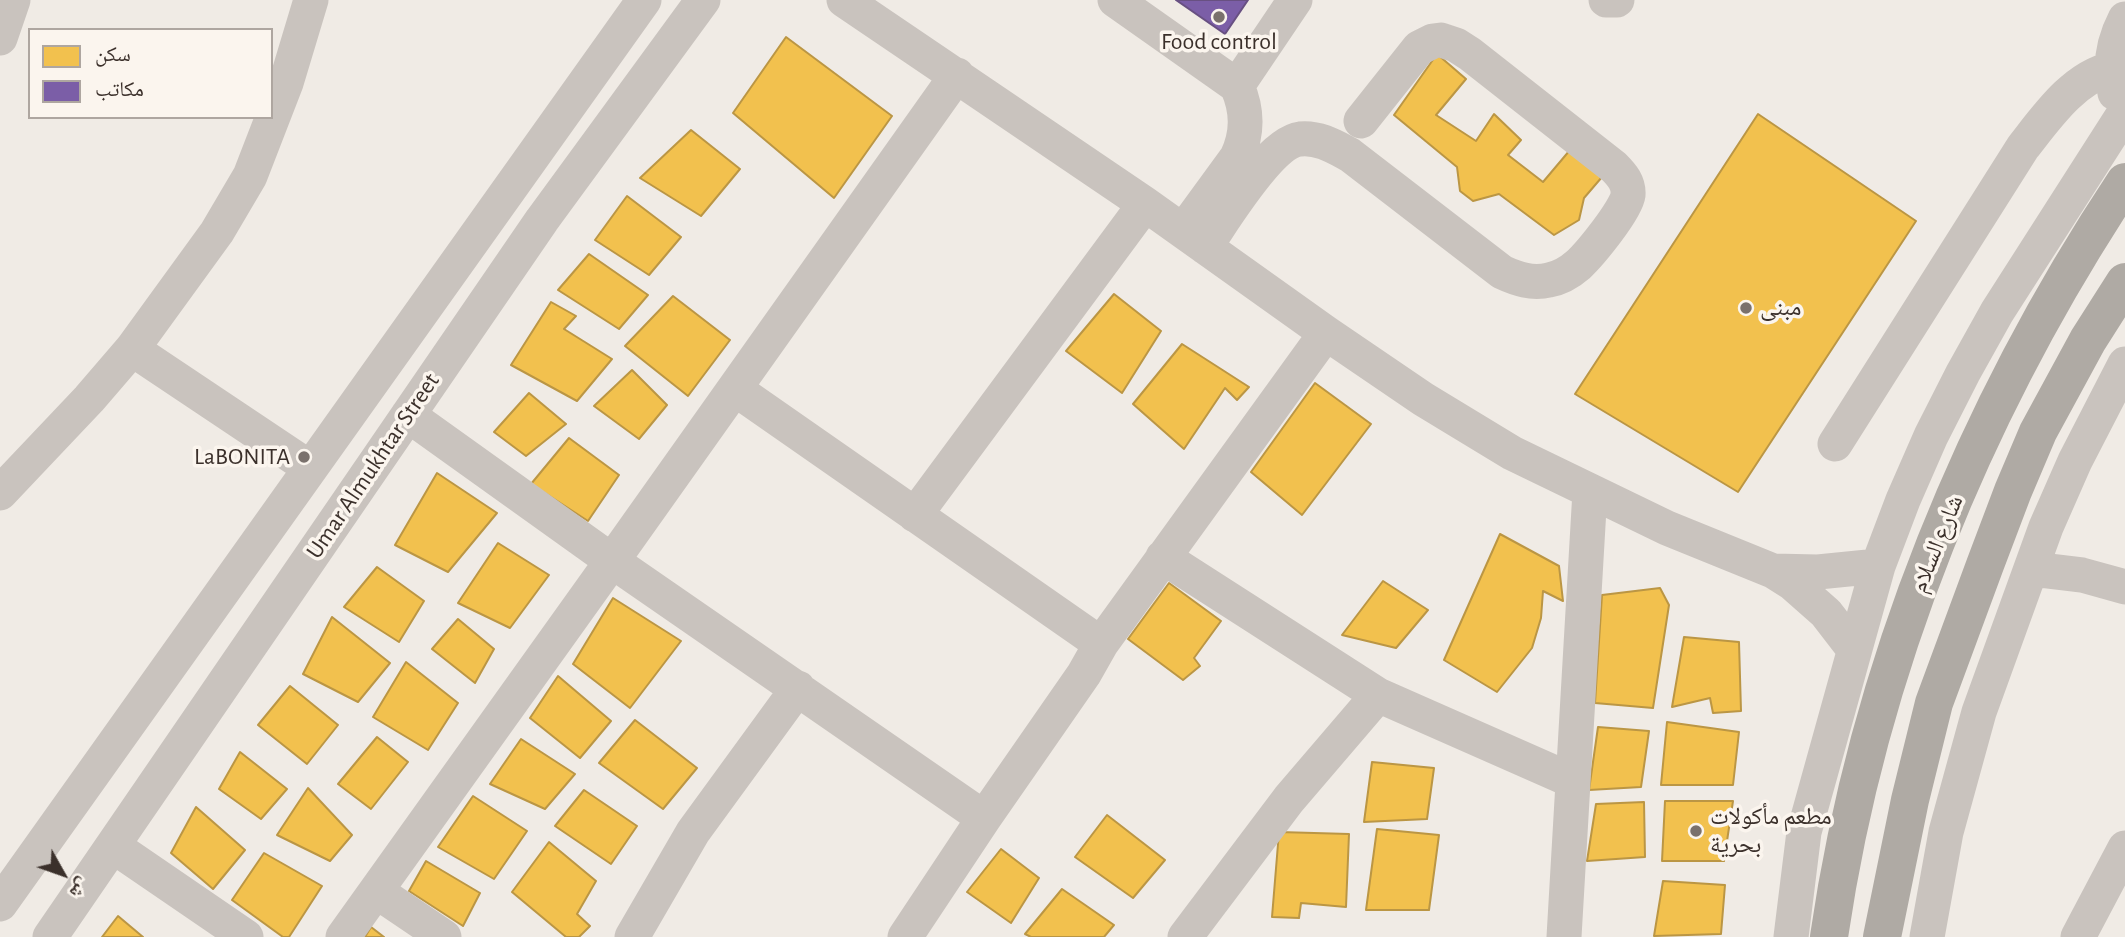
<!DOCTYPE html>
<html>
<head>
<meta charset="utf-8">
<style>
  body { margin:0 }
  #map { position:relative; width:2125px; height:937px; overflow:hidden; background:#f0ebe5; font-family:"Alegreya Sans","Noto Naskh Arabic",sans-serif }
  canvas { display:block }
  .legend { position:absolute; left:28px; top:28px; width:245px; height:91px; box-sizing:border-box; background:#fbf5ee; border:2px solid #aea6a0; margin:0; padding:9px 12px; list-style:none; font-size:21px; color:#3b302b }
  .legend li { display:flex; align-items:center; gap:14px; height:35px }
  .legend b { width:35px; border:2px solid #aea6a0 }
  .north { position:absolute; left:28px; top:839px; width:70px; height:70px; -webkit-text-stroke:5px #fbf5ee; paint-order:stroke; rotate:130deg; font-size:19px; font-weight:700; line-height:28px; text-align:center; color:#3b302b }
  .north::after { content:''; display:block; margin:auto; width:24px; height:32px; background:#3b302b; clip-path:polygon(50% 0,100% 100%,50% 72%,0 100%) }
</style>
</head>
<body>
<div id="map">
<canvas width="2125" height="937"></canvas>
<ul class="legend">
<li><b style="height:19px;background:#f2c14e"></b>سكن</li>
<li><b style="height:19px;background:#7b5ea7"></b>مكاتب</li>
</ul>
<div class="north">ش</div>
</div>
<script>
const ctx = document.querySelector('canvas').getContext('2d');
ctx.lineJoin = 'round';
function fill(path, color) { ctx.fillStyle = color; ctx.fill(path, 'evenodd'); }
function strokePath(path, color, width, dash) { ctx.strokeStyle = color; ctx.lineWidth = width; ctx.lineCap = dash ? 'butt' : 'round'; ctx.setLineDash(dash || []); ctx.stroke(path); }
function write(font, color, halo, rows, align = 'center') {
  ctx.font = font + ' "Alegreya Sans","Noto Naskh Arabic",sans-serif'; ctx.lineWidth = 7; ctx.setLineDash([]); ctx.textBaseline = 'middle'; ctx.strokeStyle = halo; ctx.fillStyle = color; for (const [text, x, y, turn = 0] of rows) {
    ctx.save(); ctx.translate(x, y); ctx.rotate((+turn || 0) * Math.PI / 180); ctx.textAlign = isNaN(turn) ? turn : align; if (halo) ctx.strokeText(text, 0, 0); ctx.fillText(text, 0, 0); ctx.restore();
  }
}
const homes = new Path2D(`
  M786 37 892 116 834 198 733 113Z
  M1437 54 1466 79 1436 115 1476 141 1494 114 1521 140 1508 155 1543 182 1570 150 1602 177 1584 198 1579 220 1554 235 1499 194 1473 201 1460 191 1457 167 1394 115Z
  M1758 114 1916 221 1738 492 1575 394Z
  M691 130 740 169 701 216 640 178Z
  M627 196 681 237 649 275 595 240Z
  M589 254 648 295 619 329 558 290Z
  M1114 294 1161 331 1122 393 1066 351Z
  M673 296 730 340 688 396 625 346Z
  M551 302 576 316 564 329 612 359 577 401 511 365Z
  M1182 344 1249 387 1237 400 1225 388 1184 449 1133 404Z
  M632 370 667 405 639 439 594 406Z
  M1315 383 1371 424 1302 515 1251 472Z
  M529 393 566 424 526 456 494 432Z
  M569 438 619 475 588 521 531 484Z
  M437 473 497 513 448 572 395 545Z
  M1500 534 1559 566 1563 601 1543 591 1541 618 1532 648 1497 692 1444 660Z
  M498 543 549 575 510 628 458 603Z
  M377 567 424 601 399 642 344 607Z
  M1383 581 1428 610 1396 648 1342 635Z
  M1169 583 1221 621 1194 658 1200 666 1183 680 1128 639Z
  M1660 588 1669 605 1653 708 1595 703 1602 595Z
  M613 598 681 641 630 708 573 664Z
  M332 617 390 663 358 702 303 674Z
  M458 619 494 649 475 683 432 649Z
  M1684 637 1739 642 1741 711 1713 713 1710 698 1672 707Z
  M406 662 458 703 428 750 373 717Z
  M558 676 611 721 580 758 530 718Z
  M290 686 338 725 307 764 258 725Z
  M635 720 697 768 663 809 599 763Z
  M1667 722 1739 732 1733 785H1661Z
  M1598 727 1649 731 1641 787 1589 790Z
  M377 737 408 762 371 809 338 784Z
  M521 739 575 774 545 809 490 784Z
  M240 752 287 789 261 819 219 789Z
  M1372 762 1434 768 1427 819 1364 822Z
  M308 788 352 835 330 861 277 835Z
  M584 790 637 826 611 864 555 826Z
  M473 796 527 831 494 879 438 847Z
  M1665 801H1733L1724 861H1662Z
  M1644 802 1645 857 1587 861 1596 804Z
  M196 807 245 850 213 889 171 853Z
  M1107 815 1165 860 1133 898 1075 857Z
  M1377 829 1439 835 1429 910H1366Z
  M1279 832 1349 834 1346 907 1301 903 1299 918 1272 917Z
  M549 842 596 881 577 914 590 926 579 937H566L512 892Z
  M1001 849 1039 878 1011 923 967 892Z
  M264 853 322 886 289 937H283L232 900Z
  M426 861 480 893 463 926 409 891Z
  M1663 881 1725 885 1721 934 1654 936Z
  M1062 889 1114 925 1104 937H1031L1025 934Z
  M118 916 143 937H102Z
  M371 927 384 937H365Z`);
const offices = new Path2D(`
  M1176 0H1248L1225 34Z`);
const minor = new Path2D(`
  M844 0 1145 204 1326 333 1423 399 1512 453 1667 528 1773 571 1792 583 1826 613 1853 648
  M1115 0 1237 86 1295 0
  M1606 0H1617
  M0 38 13 0
  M2115 93C2109 67 2113 42 2125 19
  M1183 231 1237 157C1248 133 1248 111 1237 86
  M1205 247C1224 220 1269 143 1300 139 1319 137 1335 147 1350 155L1502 272C1517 279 1532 284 1549 280 1560 278 1570 272 1578 265 1590 254 1626 210 1628 195 1629 183 1622 175 1614 167L1470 54 1456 45 1441 40 1433 41 1419 48 1361 121
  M132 349 310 468
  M735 389 1101 644
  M408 415 612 561 984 818
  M1835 444 2023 147C2046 118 2073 78 2111 69
  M0 493 89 399 132 349 217 232 250 176 286 83 311 0
  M915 515 1145 204
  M1163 557 1378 695 1573 781
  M2032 569 2082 575 2125 587
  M1773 571 1818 572 1878 566
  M113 846 246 937
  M376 891 444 937
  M0 904 644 0
  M50 937 542 220 703 0
  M343 937 612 561 957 75
  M632 937 693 832 798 688
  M905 937 984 818 1084 674 1101 644 1326 333
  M1185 937 1289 799 1378 695
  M1564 937 1590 491
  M1791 937 1804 832 1878 566 1903 500 1931 436 1963 373 1997 312 2125 112
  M1927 937 1946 832 1979 712 2046 527 2075 461 2125 364
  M2078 937 2125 848`);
const highway = new Path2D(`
  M1829 937C1868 668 1975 408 2125 182
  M1882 937 1910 800 1934 703 1985 565 2013 491 2038 432 2088 340 2125 282`);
const markers = [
  [1219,17,7,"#7a716c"],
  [1746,308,7,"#7a716c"],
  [304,457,7,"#7a716c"],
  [1696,831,7,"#7a716c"]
];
const poiNames = [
  ["Food control",1219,42,"center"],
  ["مبنى",1760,308],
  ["LaBONITA",290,457,"right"],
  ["مطعم مأكولات",1710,817],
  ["بحرية",1710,845]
];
const streetNames = [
  ["Umar Almukhtar Street",373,466,-56],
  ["شارع السلام",1937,544,-68]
];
fill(homes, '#f2c14e');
strokePath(homes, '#bb9644', 2);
fill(offices, '#7b5ea7');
strokePath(offices, '#685082', 2);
strokePath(minor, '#c9c3be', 35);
strokePath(highway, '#afaaa4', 38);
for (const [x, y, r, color] of markers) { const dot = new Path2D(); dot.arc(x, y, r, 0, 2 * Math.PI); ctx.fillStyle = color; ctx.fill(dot); strokePath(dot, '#fbf5ee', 2.5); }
write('24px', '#3b302b', '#fbf5ee', poiNames, 'left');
write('24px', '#3b302b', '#fbf5ee', streetNames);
</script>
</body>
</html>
